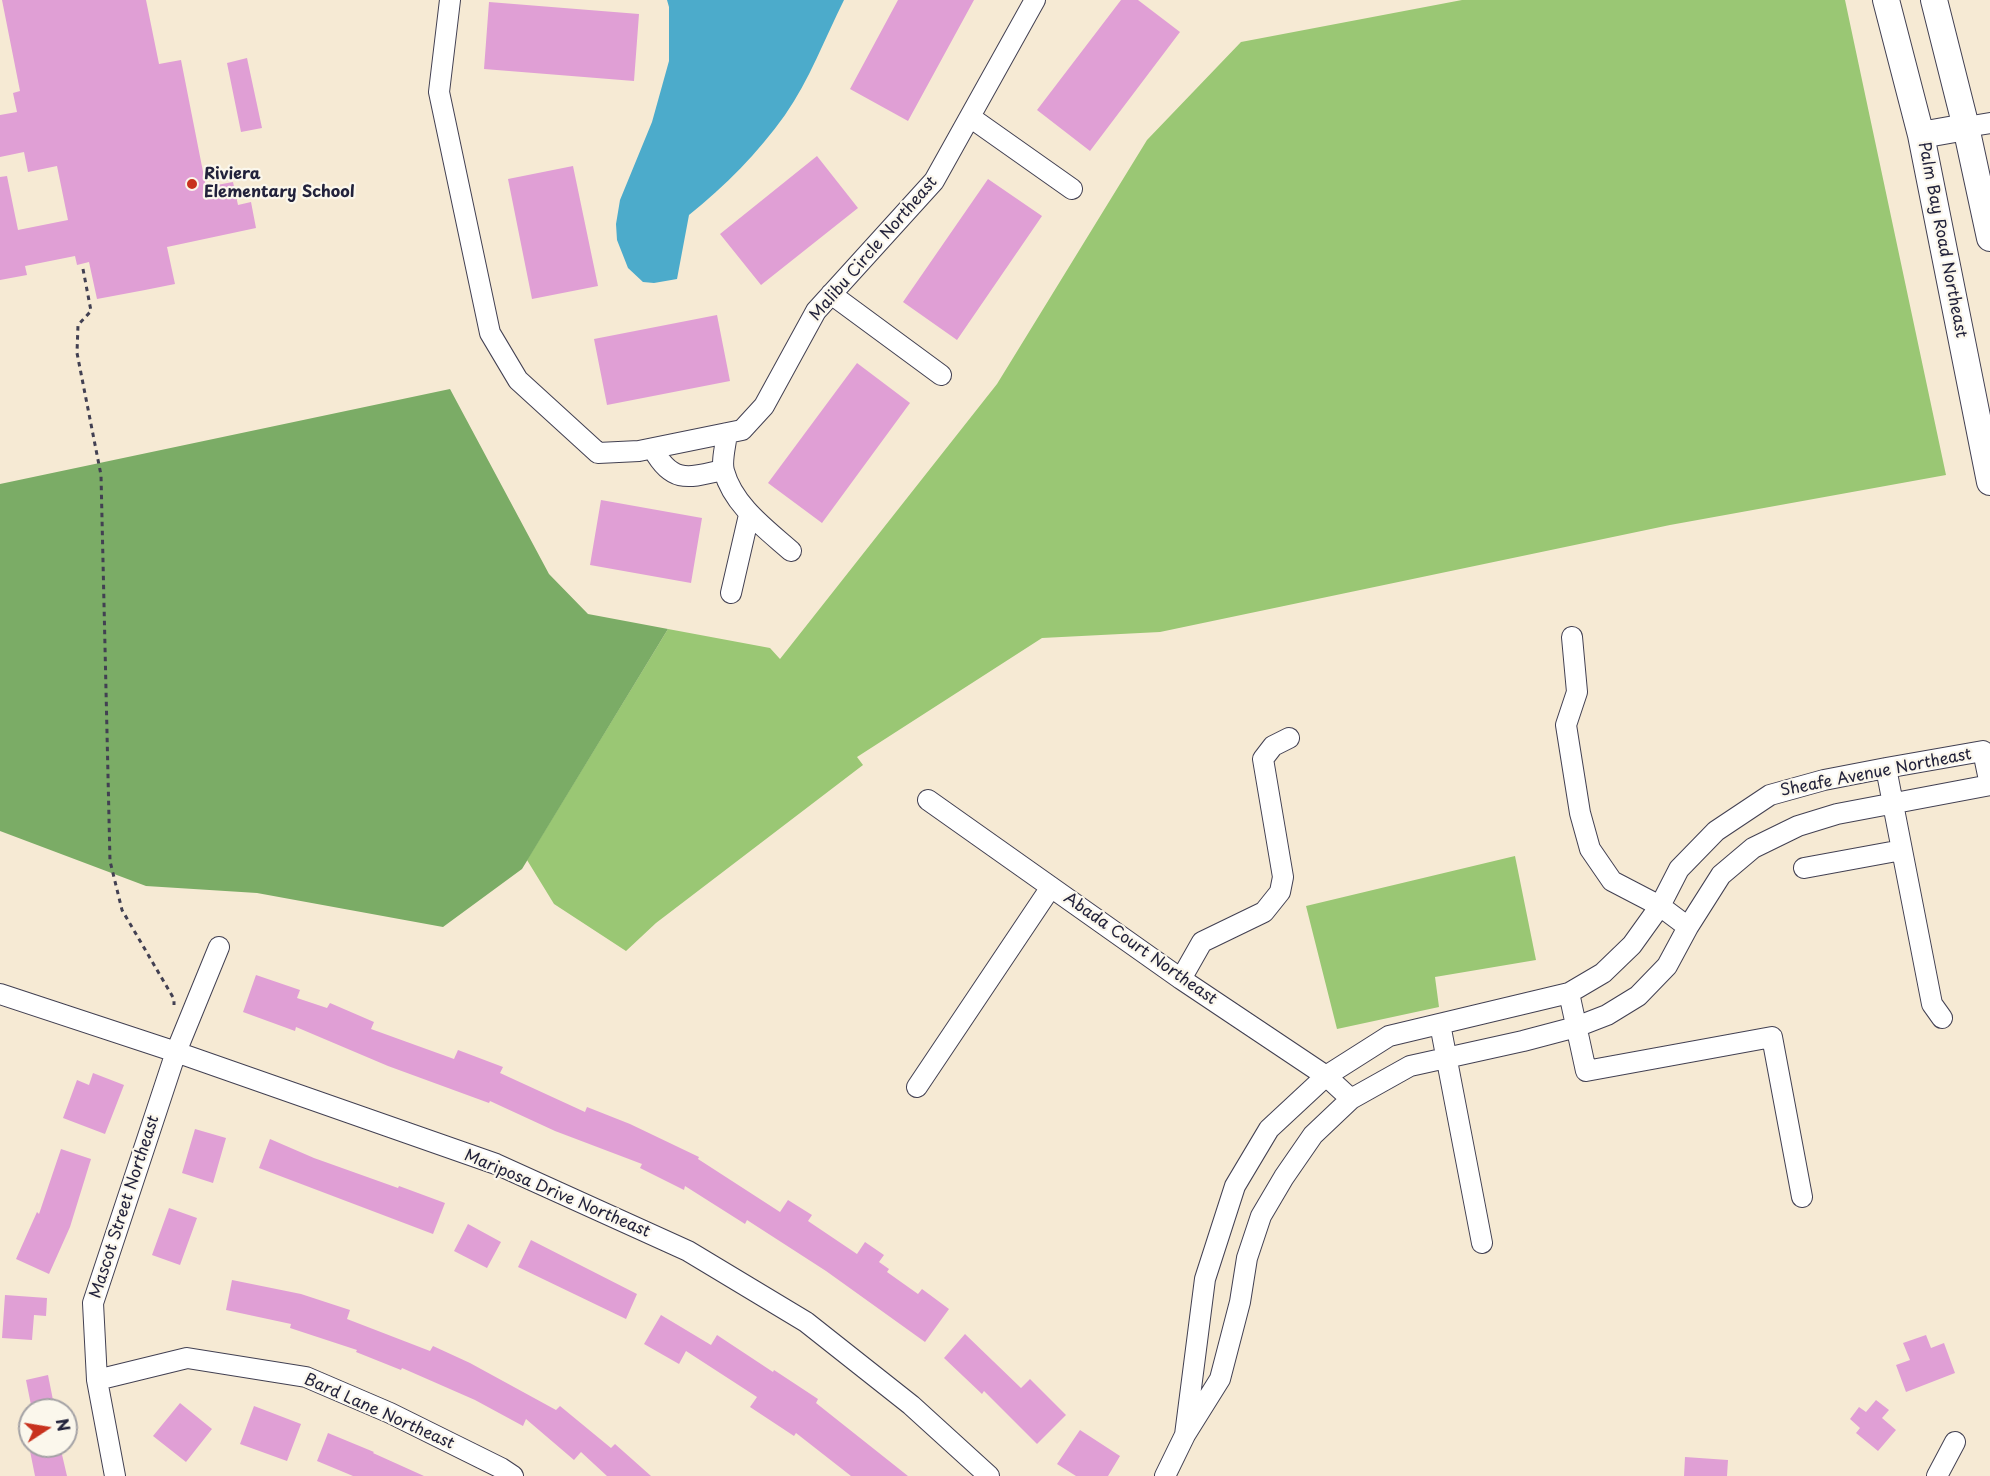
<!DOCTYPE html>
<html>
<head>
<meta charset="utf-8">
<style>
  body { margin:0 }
  #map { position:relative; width:1990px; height:1476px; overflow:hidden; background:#f6ead4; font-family:"Playpen Sans",sans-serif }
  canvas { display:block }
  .north { position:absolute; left:18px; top:1398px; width:60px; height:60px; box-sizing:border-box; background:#fbf7ec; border:2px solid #a4a2a5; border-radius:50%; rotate:78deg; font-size:16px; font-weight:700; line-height:24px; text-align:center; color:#22223b }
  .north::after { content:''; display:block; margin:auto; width:21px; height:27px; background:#c8321e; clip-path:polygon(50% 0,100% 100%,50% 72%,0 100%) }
</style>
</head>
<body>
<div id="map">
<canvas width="1990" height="1476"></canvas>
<div class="north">N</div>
</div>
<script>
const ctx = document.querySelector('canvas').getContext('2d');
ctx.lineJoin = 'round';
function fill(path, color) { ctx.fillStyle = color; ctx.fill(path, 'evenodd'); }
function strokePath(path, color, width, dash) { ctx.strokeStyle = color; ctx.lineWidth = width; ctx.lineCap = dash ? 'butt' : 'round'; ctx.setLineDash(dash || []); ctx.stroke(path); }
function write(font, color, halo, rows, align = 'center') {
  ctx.font = font + ' "Playpen Sans",sans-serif'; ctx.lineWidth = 4.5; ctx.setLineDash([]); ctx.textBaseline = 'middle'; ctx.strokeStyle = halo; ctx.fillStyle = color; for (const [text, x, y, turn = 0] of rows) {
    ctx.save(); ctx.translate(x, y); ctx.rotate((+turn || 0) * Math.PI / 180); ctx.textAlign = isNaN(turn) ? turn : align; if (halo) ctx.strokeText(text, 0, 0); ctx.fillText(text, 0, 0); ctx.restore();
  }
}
const green = new Path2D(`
  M1462 0H1845L1946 475 1670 525 1160 632 1042 638 857 757 863 765 656 923 626 951 554 904 527 860 668 629 770 648 780 659 997 384 1147 140 1241 42Z
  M1515 856 1536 960 1435 977 1439 1007 1337 1029 1306 906Z`);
const forest = new Path2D(`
  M450 389 549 574 588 614 668 629 522 869 443 927 257 893 146 886 0 831V484Z`);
const water = new Path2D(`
  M667 0H844C825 38 809 81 785 115 758 153 725 186 689 215L677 279 654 283 643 282 628 268 617 240 616 224 620 200 652 122 669 61V7Z`);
const building = new Path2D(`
  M2 0H146L159 64 181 60 206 187 233 182 238 205 251 202 256 228 167 247 175 284 145 290 97 299 89 262 77 265 75 256 25 266 27 275 0 280V177L7 176 18 230 68 220 57 166 28 172 24 152 0 157V115L17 112 13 93 20 91Z
  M898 0H974L908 121 850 89Z
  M1121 0H1138L1180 32 1090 151 1037 110Z
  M489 2 639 14 634 81 484 69Z
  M247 58 262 128 241 132 227 63Z
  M817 156 858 208 761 285 720 234Z
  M573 166 598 286 532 299 508 179Z
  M988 179 1042 216 957 340 903 302Z
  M717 315 730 381 607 405 594 339Z
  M857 363 910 403 822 523 768 483Z
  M601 500 702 518 691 583 590 565Z
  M256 975 300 990 297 998 327 1008 330 1003 374 1022 371 1029 454 1059 458 1050 503 1067 500 1073 585 1112 587 1107 630 1124 699 1157 698 1159 780 1212 788 1200 812 1215 808 1221 857 1254 865 1242 884 1255 879 1262 889 1269 887 1272 918 1294 922 1289 949 1309 925 1342 826 1271 747 1220 745 1224 685 1186 684 1190 640 1168 642 1164 555 1131 490 1101 489 1103 388 1066 296 1027 295 1031 243 1012Z
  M93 1073 124 1085 105 1134 63 1118 77 1080 89 1085Z
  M195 1129 226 1138 213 1183 182 1173Z
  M270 1139 314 1158 398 1188 399 1186 445 1203 433 1234 259 1168Z
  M61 1149 91 1159 70 1227 49 1274 16 1259 37 1212 39 1214Z
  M169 1208 197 1218 180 1265 152 1255Z
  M468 1224 501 1242 487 1268 454 1251Z
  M531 1240 637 1294 626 1319 518 1267Z
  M232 1280 301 1294 350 1310 347 1319 430 1351 433 1346 470 1363 556 1410 560 1406 611 1448 615 1444 651 1476H607L581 1452 574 1460 526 1419 523 1426 475 1400 402 1368 401 1370 356 1352 357 1350 290 1328 291 1324 226 1310Z
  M5 1295 47 1298 46 1316 34 1315 32 1340 2 1338Z
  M661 1315 711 1345 717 1335 773 1372 774 1370 818 1399 816 1403 908 1476H851L796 1433 794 1436 750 1407 757 1397 686 1351 679 1364 644 1344Z
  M965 1334 1021 1388 1030 1379 1066 1415 1037 1444 984 1391 982 1394 944 1358Z
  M1926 1335 1931 1348 1944 1343 1955 1373 1906 1392 1896 1365 1910 1360 1903 1343Z
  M48 1375 55 1410H32L26 1380Z
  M1876 1400 1889 1410 1882 1418 1896 1430 1878 1451 1856 1433 1860 1428 1850 1419 1859 1407 1866 1412Z
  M180 1403 212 1429 186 1462 153 1436Z
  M254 1406 301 1424 287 1461 240 1444Z
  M1080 1430 1120 1456 1108 1476H1076L1057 1464Z
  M328 1433 374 1452 373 1453 424 1476H353L317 1461Z
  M29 1446H60L67 1476H35Z
  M1685 1457 1728 1460 1727 1476H1684Z`);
const path = new Path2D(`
  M83 269 91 311 78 325 77 353 101 475 110 861 122 910 174 999V1005`);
const minor = new Path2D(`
  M450 0 439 92 490 333 518 380 598 453 639 451 742 430 764 406 816 311 934 181 1035 0
  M970 117 1072 189
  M1966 127 1990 123
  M831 294 941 375
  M727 433C726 444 721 461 724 471 733 505 766 529 791 551
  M653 449C672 484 688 478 723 470
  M731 593 749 515
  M1572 637 1577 692 1566 725 1580 813 1590 849 1612 881 1660 906 1688 927
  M1886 768 1932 1004 1942 1018
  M928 800 1181 979 1326 1076 1351 1099
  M1804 868 1902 850
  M1181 979 1202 942 1264 912 1280 892 1283 877 1263 759 1273 746 1289 738
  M1569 993 1586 1071 1772 1037 1802 1197
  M0 994 176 1052 496 1164 688 1251 806 1322 911 1405 989 1476
  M1440 1024 1482 1243
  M917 1087 1051 887
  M97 1380 187 1358 306 1377 390 1413 501 1468 513 1476
  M115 1476 97 1380 93 1303 176 1052 219 947
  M1165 1476 1185 1435 1220 1379 1240 1302 1247 1258 1261 1216 1284 1177 1313 1135 1351 1099 1410 1066 1523 1041 1576 1027 1607 1015 1638 996 1667 966 1688 927 1721 875 1753 848 1798 826 1837 814 1990 785 1983 751 1886 768 1824 780 1770 795 1716 831 1679 869 1660 906 1632 945 1603 973 1569 993 1389 1036 1326 1076 1269 1129 1235 1186 1205 1279 1185 1435
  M1937 1476 1955 1442`);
const major = new Path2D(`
  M1886 0 1921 135 1990 482
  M1934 0 1966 127 1990 238
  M1921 135 1966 127`);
const markers = [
  [192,184,6,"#c8321e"]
];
const poiNames = [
  ["Riviera",204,175],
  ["Elementary School",204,193]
];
const streetNames = [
  ["Palm Bay Road Northeast",1942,240,79],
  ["Malibu Circle Northeast",874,249,-49],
  ["Sheafe Avenue Northeast",1876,773,-11],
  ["Abada Court Northeast",1140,949,35],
  ["Mariposa Drive Northeast",557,1194,23],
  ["Mascot Street Northeast",125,1207,-72],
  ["Bard Lane Northeast",379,1412,24]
];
fill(green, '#9ac774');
fill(forest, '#7bac66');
fill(water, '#4cabcb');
fill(building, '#e09fd5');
strokePath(minor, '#424052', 22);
strokePath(major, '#424052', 28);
strokePath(path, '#424052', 3, [4.5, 4.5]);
strokePath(minor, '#fff', 20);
strokePath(major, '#fff', 26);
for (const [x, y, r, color] of markers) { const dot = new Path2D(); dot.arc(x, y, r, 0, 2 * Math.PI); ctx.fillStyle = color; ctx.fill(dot); strokePath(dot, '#fbf7ec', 2); }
write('bold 16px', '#22223b', '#fbf7ec', poiNames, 'left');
write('16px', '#22223b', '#fbf7ec', streetNames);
</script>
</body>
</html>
